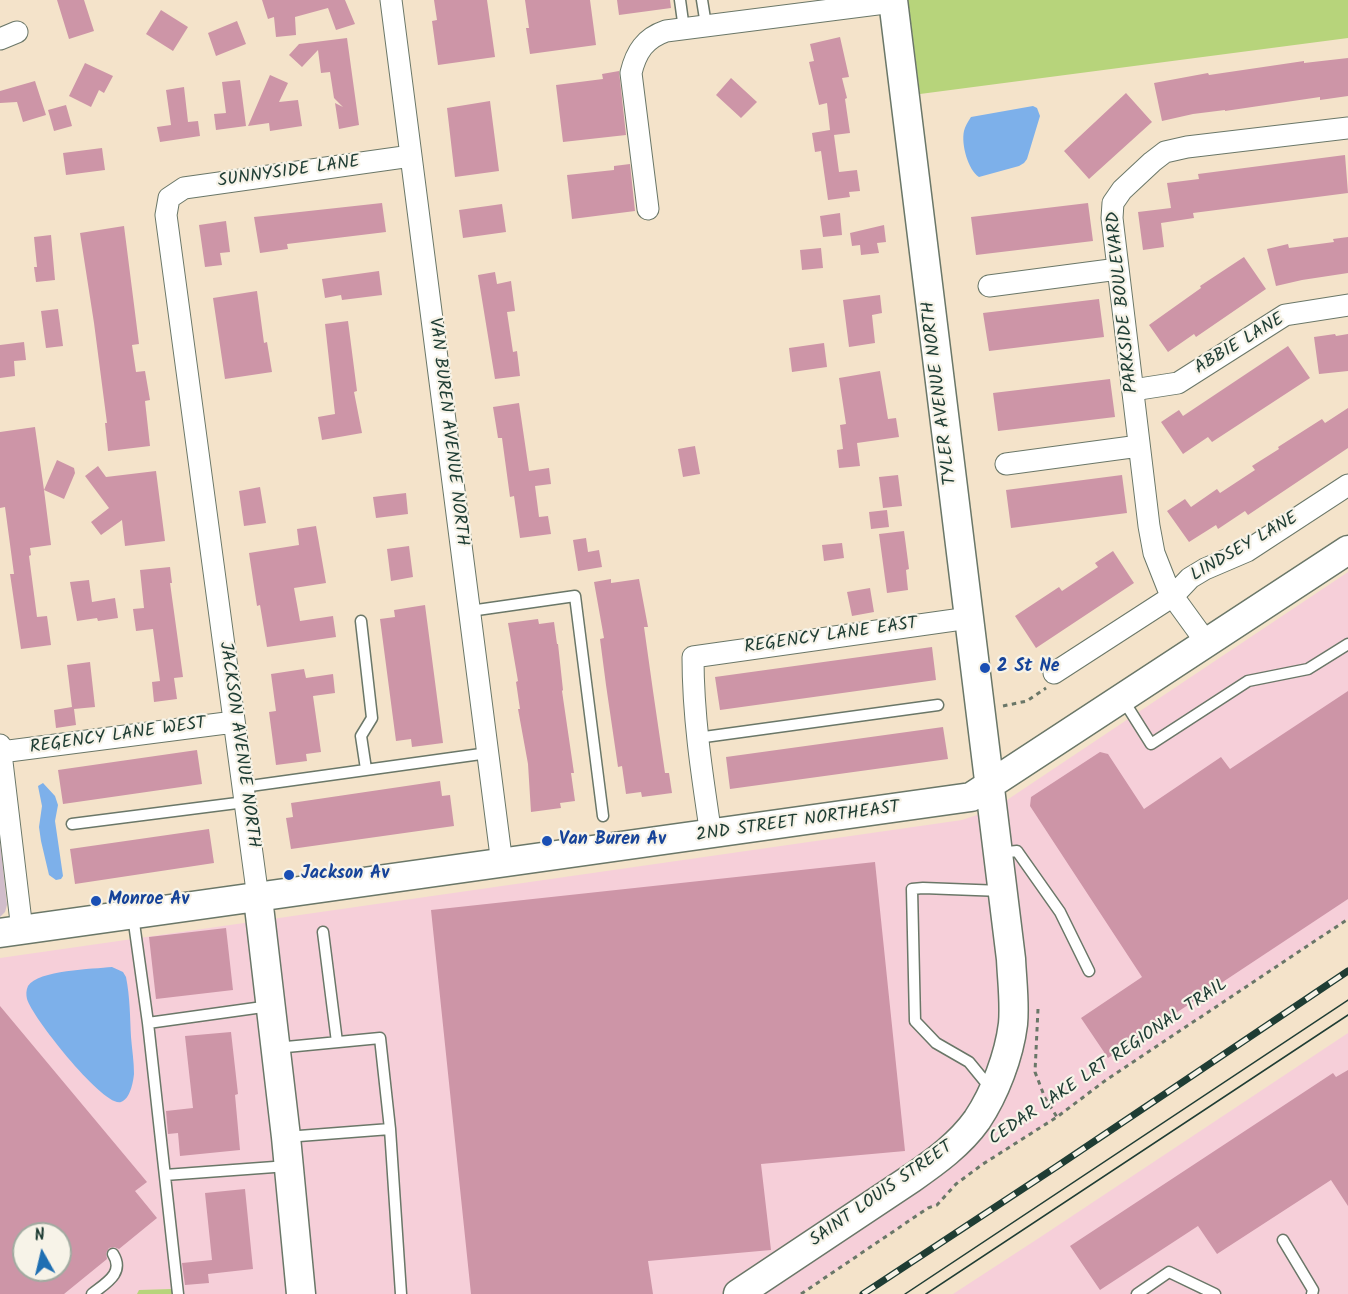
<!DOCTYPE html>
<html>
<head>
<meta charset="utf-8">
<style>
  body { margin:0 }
  #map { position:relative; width:1348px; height:1294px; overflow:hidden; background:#f4e3ca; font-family:Kalam,sans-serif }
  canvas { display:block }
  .north { position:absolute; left:12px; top:1222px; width:60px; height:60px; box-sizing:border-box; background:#f7f3e8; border:2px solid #a1aaa0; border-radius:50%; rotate:352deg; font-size:16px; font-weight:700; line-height:24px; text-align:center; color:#1f3d34 }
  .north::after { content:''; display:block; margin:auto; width:21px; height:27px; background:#1f6fb2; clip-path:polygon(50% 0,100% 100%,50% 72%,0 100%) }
</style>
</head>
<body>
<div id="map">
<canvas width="1348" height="1294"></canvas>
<div class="north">N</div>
</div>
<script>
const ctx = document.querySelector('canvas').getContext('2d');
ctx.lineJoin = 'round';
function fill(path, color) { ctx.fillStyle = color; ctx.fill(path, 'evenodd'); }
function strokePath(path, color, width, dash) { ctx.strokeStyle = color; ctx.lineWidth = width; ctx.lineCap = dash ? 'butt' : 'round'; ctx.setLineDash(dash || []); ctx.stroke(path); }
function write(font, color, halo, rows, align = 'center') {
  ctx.font = font + ' Kalam,sans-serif'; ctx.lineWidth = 4.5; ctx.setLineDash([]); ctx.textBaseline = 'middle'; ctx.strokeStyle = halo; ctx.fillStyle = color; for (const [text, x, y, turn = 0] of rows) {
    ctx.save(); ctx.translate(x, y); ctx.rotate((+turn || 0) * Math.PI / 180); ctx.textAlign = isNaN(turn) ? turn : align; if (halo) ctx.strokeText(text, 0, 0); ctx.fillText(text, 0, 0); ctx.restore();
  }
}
const built = new Path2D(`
  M1348 572V919L1106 1080 1057 1117 983 1164 956 1184 937 1205 928 1208 801 1294H0V958L962 820 992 810ZM24 1234H60V1270H24Z
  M1348 1033V1294H953L1039 1238Z`);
const industrial = new Path2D(`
  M0 841 7 905 5 912 0 917Z`);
const green = new Path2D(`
  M908 0H1348V38L920 94Z
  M172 1289V1294H137L139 1290Z`);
const water = new Path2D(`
  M1033 106 1037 108 1040 116 1027 159 1024 163 1019 166 979 177C968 170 961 144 964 131 965 126 968 122 971 117Z
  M43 783 55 796 58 805 55 821 63 876 61 879 56 880 49 875 41 841 39 827 42 806 38 786Z
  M112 967 123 972 126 977C130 997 130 1017 131 1037 132 1049 134 1062 134 1074 133 1083 130 1099 121 1102 104 1108 32 1017 27 999 26 995 26 990 28 986 38 970 93 969 112 967Z`);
const building = new Path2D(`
  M57 0H84L94 31 69 39Z
  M262 0H345L355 24 336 30 328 8 295 17 296 35 276 37 274 17 268 19Z
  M434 0H487L495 57 438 65 432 21 437 20Z
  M525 0H590L596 45 530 54 526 28H529Z
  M617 0H670L671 8 619 15Z
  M161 10 188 27 173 51 146 34Z
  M237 21 246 44 216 56 208 33Z
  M840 37 849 77 842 78 847 98 845 99 850 133 834 135 839 172 857 170 860 191 849 192 850 197 828 200 821 151 815 152 812 133 830 130 827 103 819 105 809 62 814 61 810 44Z
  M347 38 359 125 339 129 335 103 343 107 334 98 330 72 321 73 318 50 302 67 289 55 299 44Z
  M1348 58V96L1320 100V97L1225 111V110L1193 114 1162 121 1154 83 1208 73 1209 75 1304 61V63Z
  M85 63 113 76 104 93 99 90 91 107 69 96Z
  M619 71 626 135 563 142 556 85 603 79 602 74Z
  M270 75 288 83 279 102 298 100 302 126 270 131 269 123 248 126Z
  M731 78 757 102 741 118 716 95Z
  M240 80 246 126 216 130 214 114 226 113 222 82Z
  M35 81 46 115 23 122 17 102 0 103V91Z
  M184 87 188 122 198 121 200 136 160 142 157 127 171 125 166 90Z
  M1126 93 1152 122 1089 179 1064 151Z
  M490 101 499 171 455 177 447 108Z
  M66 105 72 126 54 131 48 110Z
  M102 148 105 170 66 175 63 153Z
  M1345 155 1348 193 1193 213 1194 218 1161 223 1164 247 1143 250 1138 212 1171 208 1167 183 1199 179 1198 174Z
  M630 164 635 211 572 219 567 175 614 170V166Z
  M382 203 386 232 287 244 288 249 260 253 254 217Z
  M1088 203 1093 241 976 255 971 217Z
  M502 204 506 232 463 238 459 210Z
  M840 213 842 235 823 237 820 216Z
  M226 221 230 252 220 253 222 265 205 267 199 225Z
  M884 225 886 242 877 243 879 253 861 255 860 245 852 246 850 233Z
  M124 226 139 344 132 345 136 372 145 371 150 400 145 401 150 446 108 451 105 423H107L94 323 80 233Z
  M51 235 55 280 36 282 34 267H37L34 237Z
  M1348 237V273L1302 280 1276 286 1267 249 1288 244 1289 248 1334 242 1333 239Z
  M821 248 823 268 802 270 800 250Z
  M1244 257 1266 289 1196 337 1194 334 1168 352 1149 325 1201 288 1200 286Z
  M379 271 382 295 342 300 341 295 325 298 322 279Z
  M495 272 497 284 511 281 515 311 507 312 513 352 517 351 520 376 495 379 478 275Z
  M257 291 264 343 267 342 272 372 225 379 213 298Z
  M880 295 882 313 872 315 875 343 849 347 843 300Z
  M1099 299 1104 337 989 351 983 313Z
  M58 309 63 346 46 348 41 311Z
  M348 321 357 391 354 392 362 433 322 440 318 417 335 414 325 324Z
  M1335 334 1336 336 1348 334V371L1319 374 1314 337Z
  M24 342 26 360 14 361 15 376 0 378V345Z
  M824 343 827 367 792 372 789 348Z
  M1288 346 1310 378 1212 442 1208 437 1183 454 1161 422 1179 410 1183 416Z
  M880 371 888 419 896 418 899 437 857 443 860 466 839 468 837 450 843 449 840 425 846 424 839 378Z
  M1110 379 1115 417 998 431 993 393Z
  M519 403 529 471 549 468 551 484 535 486 539 517 548 516 551 534 520 538 514 496 510 497 502 438H498L493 407Z
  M1348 408V448L1248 515 1245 511 1218 529 1216 525 1189 542 1167 511 1185 499 1191 507 1217 489 1220 493 1255 470 1252 466 1279 449 1278 447 1322 419 1325 423Z
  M35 427 44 490 57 460 74 468 75 473 64 499 44 490 51 545 30 548 31 555 29 556 37 617 47 616 51 645 21 649 10 574H14L5 507 0 508V432Z
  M695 446 700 474 683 477 678 449Z
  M98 466 106 477 156 471 165 541 125 546 122 520 101 535 91 522 109 508 85 476Z
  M898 475 902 506 883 508 879 477Z
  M1122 475 1127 513 1011 528 1006 490Z
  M260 487 266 523 244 526 239 491Z
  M406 493 408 514 376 518 373 497Z
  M887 510 889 527 871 529 869 512Z
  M316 526 326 583 294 588 300 621 333 616 336 637 267 647 260 605 257 606 249 553 299 545 297 529Z
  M904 531 909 569 906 570 908 590 887 593 879 534Z
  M586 538 588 552 599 550 602 567 578 571 573 540Z
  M842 543 844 558 824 561 822 545Z
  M409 546 413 577 391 581 387 549Z
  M1113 551 1134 583 1036 648 1015 616 1059 587 1062 591 1098 567 1095 563Z
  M170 567 172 583H170L183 677 174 678 177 699 154 702 152 682 160 681 153 629 136 631 133 609 144 608 140 570Z
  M611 579V583L639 579 648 627H644L653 691 665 773H669L672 793 642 797 641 792 626 794 622 766 618 767 606 685 600 639 604 638 594 582Z
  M89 580 92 602 115 598 118 618 98 621 97 618 77 621 70 582Z
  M870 588 874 612 852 616 847 592Z
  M425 605 443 743 412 747 411 739 396 741 380 619 395 617 394 610Z
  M538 619 539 624 554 622 557 644H558L563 690 562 691 574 773H571L575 801 560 803 561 808 531 812 528 764 518 709H520L516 682 518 681 508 623Z
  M932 647 936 680 720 710 715 677Z
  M90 662 95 707 74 709 76 725 56 728 54 710 72 707 67 665Z
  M304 669 306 678 333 674 335 693 313 696 321 752 306 754 307 761 276 765 269 712 276 711 271 674Z
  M1348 691V899L1108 1058 1081 1018 1142 977 1030 806 1031 797 1100 752 1108 754 1144 809 1221 757 1230 769Z
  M943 727 948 759 730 789 726 757Z
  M197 750 202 784 63 804 58 770Z
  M440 781 442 796 450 795 454 826 291 849 286 818 293 817 291 803Z
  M209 829 214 863 75 884 70 849Z
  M875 862 905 1151 761 1164 771 1250 648 1261 653 1294H471L431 910Z
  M226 928 233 990 156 999 149 937Z
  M0 1006 147 1182 135 1191 157 1218 119 1249 114 1247 109 1248 106 1253 107 1259 64 1294H0ZM24 1234H60V1270H24Z
  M231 1032 238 1094 235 1095 240 1150 180 1156 178 1133 168 1134 166 1111 193 1108 185 1036Z
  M1348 1070V1206L1331 1180 1217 1254 1198 1226 1100 1290 1070 1246 1333 1073 1336 1077Z
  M245 1189 253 1269 208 1274 209 1283 185 1285 182 1263 212 1260 205 1193Z`);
const path = new Path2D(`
  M1003 706 1027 701 1046 688
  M1038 1009 1035 1072 1045 1098 1057 1117
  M801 1294 928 1208 937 1205 956 1184 983 1164 1057 1117 1106 1080 1348 919`);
const lane = new Path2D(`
  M680 0 684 29
  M702 0 706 25
  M470 611 575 596 603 816
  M361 621 372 718 361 736 366 769
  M1122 698 1151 744 1248 681 1308 669 1348 644
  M697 738 938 705
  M243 787 488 753
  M72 824 245 802
  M998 853 1017 851 1060 912 1089 971
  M133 916 148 1023 178 1294
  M323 932 337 1042
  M148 1023 270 1006
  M276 1048 380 1038 390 1129
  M992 1090 969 1062 936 1043 915 1021 912 889 923 888 1002 891
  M286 1137 390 1129 401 1294
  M165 1175 288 1166
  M1283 1240 1313 1290 1312 1294
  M92 1294C106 1283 125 1273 113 1254
  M1137 1294 1169 1272 1215 1294`);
const street = new Path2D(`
  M391 0 502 864
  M0 39 17 32
  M648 209 631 73C636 52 645 38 666 31L893 2
  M989 286 1118 269
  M1133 390 1178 383 1285 315 1348 305
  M1006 464 1139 446
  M1206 642 1169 591 1154 553 1149 526 1112 218 1113 203 1122 190 1152 162 1165 152 1187 147 1348 128
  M1054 673 1173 596 1190 578 1205 569 1247 551 1348 485
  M0 745 22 930
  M1 752 234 722
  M711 835C702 775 693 717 693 657L969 618
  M258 898 166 215 169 198 184 188 411 156`);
const secondary = new Path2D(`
  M258 898 286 1137 301 1294
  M0 933 971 797 1348 550
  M738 1294 912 1178C935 1162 960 1144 977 1120 995 1093 1009 1056 1013 1024 1015 1003 1012 981 1011 959L893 0`);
const tram = new Path2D(`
  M905 1294 1348 1000
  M926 1294 1348 1015`);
const rail = new Path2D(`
  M863 1294 1056 1167 1348 971`);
const markers = [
  [985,668,6,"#1a4fb4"],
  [547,841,6,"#1a4fb4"],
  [289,875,6,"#1a4fb4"],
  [96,901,6,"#1a4fb4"]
];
const streetNames = [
  ["SUNNYSIDE LANE",289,173,-8],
  ["PARKSIDE BOULEVARD",1124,302,-96],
  ["ABBIE LANE",1240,345,-31],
  ["TYLER AVENUE NORTH",941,393,-97],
  ["VAN BUREN AVENUE NORTH",447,432,83],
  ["LINDSEY LANE",1245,548,-30],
  ["REGENCY LANE EAST",831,637,-8],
  ["REGENCY LANE WEST",118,737,-8],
  ["JACKSON AVENUE NORTH",238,745,82],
  ["2ND STREET NORTHEAST",798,823,-8],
  ["CEDAR LAKE LRT REGIONAL TRAIL",1109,1063,-34],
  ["SAINT LOUIS STREET",882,1195,-35]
];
const transitNames = [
  ["2 St Ne",997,668],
  ["Van Buren Av",559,841],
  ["Jackson Av",301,875],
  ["Monroe Av",108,901]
];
fill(built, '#f6cfd9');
fill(industrial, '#d1bdcb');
fill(green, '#b7d47b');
fill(water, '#7db0ea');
fill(building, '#cd95a7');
strokePath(lane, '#6a7768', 13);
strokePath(street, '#6a7768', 23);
strokePath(secondary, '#6a7768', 31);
strokePath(path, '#6a7768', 3, [4.5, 4.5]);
strokePath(lane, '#fff', 10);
strokePath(street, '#fff', 21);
strokePath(secondary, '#fff', 28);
strokePath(tram, '#1f3d34', 1.5);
strokePath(rail, '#1f3d34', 7);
strokePath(rail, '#f7f3e8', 4.5, [14]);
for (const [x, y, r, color] of markers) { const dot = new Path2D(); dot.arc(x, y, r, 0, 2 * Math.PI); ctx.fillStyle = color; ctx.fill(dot); strokePath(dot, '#f7f3e8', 2); }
write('18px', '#1f3d34', '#f7f3e8', streetNames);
write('bold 18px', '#164399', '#f7f3e8', transitNames, 'left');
</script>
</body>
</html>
